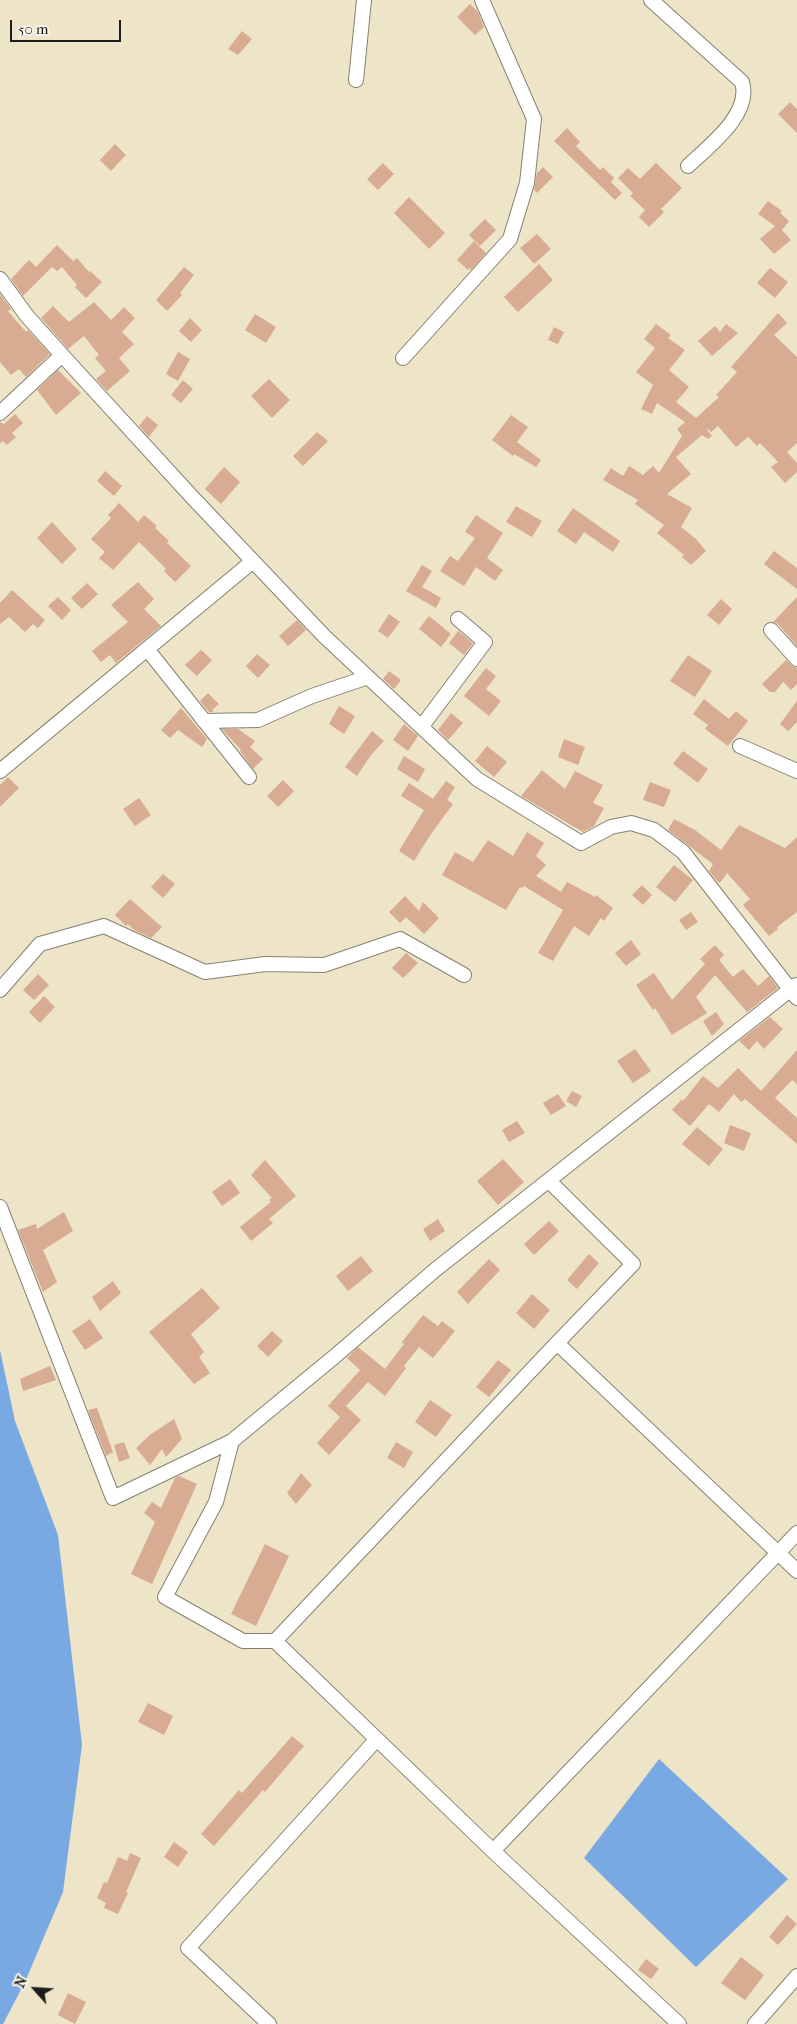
<!DOCTYPE html>
<html>
<head>
<meta charset="utf-8">
<style>
  body { margin:0 }
  #map { position:relative; width:797px; height:2024px; overflow:hidden; background:#eee4c7; font-family:"IM FELL French Canon",serif }
  canvas { display:block }
  .north { position:absolute; left:10px; top:1964px; width:50px; height:50px; -webkit-text-stroke:4px #f7f3e8; paint-order:stroke; rotate:296deg; font-size:14px; font-weight:700; line-height:20px; text-align:center; color:#1c1c1c }
  .north::after { content:''; display:block; margin:auto; width:18px; height:22px; background:#1c1c1c; clip-path:polygon(50% 0,100% 100%,50% 72%,0 100%) }
  .scale { position:absolute; left:10px; top:20px; width:111px; height:22px; box-sizing:border-box; border:2px solid #1c1c1c; border-top:0; padding-left:6px; font-size:15px; line-height:18px; white-space:nowrap; color:#1c1c1c; -webkit-text-stroke:4px #f7f3e8; paint-order:stroke }
</style>
</head>
<body>
<div id="map">
<canvas width="797" height="2024"></canvas>
<div class="north">N</div>
<div class="scale">50 m</div>
</div>
<script>
const ctx = document.querySelector('canvas').getContext('2d');
ctx.lineJoin = 'round';
function fill(path, color) { ctx.fillStyle = color; ctx.fill(path, 'evenodd'); }
function strokePath(path, color, width, dash) { ctx.strokeStyle = color; ctx.lineWidth = width; ctx.lineCap = dash ? 'butt' : 'round'; ctx.setLineDash(dash || []); ctx.stroke(path); }
const water = new Path2D(`
  M0 1350 15 1421 58 1535 82 1745 63 1892 25 1982 3 2024H0Z
  M659 1759 788 1879 696 1967 584 1858Z`);
const building = new Path2D(`
  M470 4 478 12 484 27 475 35 457 17Z
  M242 31 252 39 238 55 228 49Z
  M790 102 797 109V133L778 114Z
  M567 128 580 142 576 146 600 170 603 167 614 178 611 182 622 193 615 200 554 141Z
  M115 144 126 155 111 171 100 160Z
  M383 163 394 174 378 190 367 179Z
  M656 163 682 188 661 209 664 212 649 227 639 217 645 210 630 196 633 193 618 178 628 168 640 179Z
  M543 167 553 177 537 193 534 190 537 173Z
  M409 197 445 233 429 249 394 213Z
  M768 201 782 211 780 213 789 221 782 230 791 240 774 254 760 239 775 226 758 214Z
  M485 219 496 230 480 246 469 235Z
  M537 234 551 249 534 264 520 248Z
  M474 241 486 253 471 270 470 268 468 270 457 260Z
  M57 245 73 261 77 258 89 272 90 271 102 282 86 298 75 287 77 285 62 267 57 271 52 267 23 296 11 279 29 260 36 267Z
  M539 264 553 280 518 312 504 297Z
  M184 267 194 275 180 293 182 295 167 311 156 300Z
  M770 268 788 282 775 298 757 283Z
  M0 294 11 309 8 311 26 332 28 330 50 354 26 377 19 369 11 375 0 362Z
  M94 302 111 320 124 307 135 318 122 332 134 344 119 358 130 371 107 391 96 379 106 371 95 358 99 355 84 336 68 349 41 318 53 306 69 322Z
  M778 313 787 323 774 335 797 357V443L787 452 797 463V472L785 483 771 467 778 462 760 443 757 446 748 437 736 447 718 426 711 432 708 429 707 430 712 436 708 439 702 435 676 457 691 474 667 494 692 508 681 527 696 539 706 551 691 565 682 557 684 555 657 533 664 525 635 504 638 500 603 480 611 468 623 476 629 466 643 475 653 466 659 473 682 436 677 429 685 422 657 403 652 414 641 409 653 385 636 372 655 348 644 339 656 324 671 335 668 338 685 350 669 370 689 387 676 402 696 418 719 397 716 395 737 372 731 367Z
  M255 314 276 327 266 343 245 330Z
  M190 318 202 330 191 342 179 331Z
  M726 324 738 333 712 356 698 341 715 326 720 332Z
  M554 327 564 332 558 344 548 340Z
  M178 352 190 359 178 381 166 374Z
  M58 370 81 393 56 415 37 390Z
  M269 379 290 400 272 418 251 396Z
  M183 380 193 389 181 403 171 395Z
  M15 414 23 423 12 433 16 437 7 445 3 441 0 443V422L4 424Z
  M511 415 528 427 517 442 541 460 536 467 514 454 513 456 492 440Z
  M147 416 158 425 149 437 139 426Z
  M317 432 328 441 303 466 293 456Z
  M224 467 240 482 221 504 205 489Z
  M105 471 122 486 114 496 97 481Z
  M119 503 138 522 144 515 157 526 155 528 169 541 167 543 191 566 175 582 164 571 166 569 139 542 113 570 99 558 105 552 91 539 111 518 108 515Z
  M516 506 542 521 532 537 506 522Z
  M573 508 620 541 613 552 584 532 576 544 557 531Z
  M476 515 503 533 487 558 503 570 495 581 476 567 464 586 440 571 450 556 458 561 475 538 465 532Z
  M52 522 77 549 62 564 37 538Z
  M774 551 797 568V589L764 564Z
  M422 565 432 571 422 587 441 598 436 608 406 591Z
  M138 582 154 599 144 609 161 626 116 663 110 655 101 662 92 651 128 622 111 605Z
  M87 583 98 594 82 609 71 598Z
  M12 590 45 620 38 628 33 624 25 632 9 617 0 624V603Z
  M58 597 71 610 62 620 48 606Z
  M797 597V646L778 624 773 622Z
  M721 599 732 609 719 625 707 615Z
  M389 614 400 622 388 638 378 631Z
  M429 616 451 634 441 647 419 629Z
  M297 620 306 630 288 646 279 636Z
  M458 631 473 643 464 655 449 643Z
  M201 650 212 660 197 676 185 665Z
  M257 654 270 665 258 678 246 666Z
  M688 655 712 671 695 697 670 681Z
  M786 660 791 665 797 668V684L791 690 783 682 775 692H770L762 684Z
  M486 668 496 676 486 689 501 701 489 716 464 696Z
  M389 671 401 680 394 689 383 679Z
  M208 693 219 704 212 710 214 712H209L200 701Z
  M704 699 729 719 736 711 748 721 728 746 705 729 708 725 693 714Z
  M797 701V722L788 731 780 724Z
  M339 706 355 716 344 734 329 724Z
  M181 708 207 739 202 747 178 730 170 738 161 730Z
  M451 713 463 723 448 740 438 730Z
  M404 724 418 736 408 751 393 740Z
  M222 729H238L255 741 250 747 263 759 253 769 240 751 241 750Z
  M372 731 384 741 371 755 357 776 345 767Z
  M564 739 585 747 578 765 558 757Z
  M487 746 507 762 494 777 475 761Z
  M683 751 708 769 698 783 673 764Z
  M404 756 425 769 418 782 397 769Z
  M542 770 565 789 575 771 603 785 593 803 604 808 594 826 583 832 521 796Z
  M8 777 19 788 0 807V785Z
  M283 780 294 791 278 807 267 796Z
  M446 781 455 787 447 800 453 804 431 834 414 861 399 851 424 810 401 796 409 783 433 799Z
  M650 782 671 790 664 807 643 800Z
  M139 798 151 815 135 826 123 809Z
  M674 819 695 830 721 850 739 825 785 848 797 837V912L777 927 778 929 769 936 743 905 750 899 727 873 720 883 717 881 709 871 713 864 668 830Z
  M527 832 544 843 536 856 546 865 536 876 561 892 567 882 595 897 596 895 613 908 604 921 601 918 589 936 574 926 553 961 538 953 563 910 524 886 522 888 520 887 506 910 442 875 455 852 473 862 488 840 513 856Z
  M674 865 693 880 675 902 656 887Z
  M163 874 175 884 163 898 151 887Z
  M642 885 652 895 643 905 632 895Z
  M405 896 419 911 423 902 439 918 424 934 406 917 400 923 389 912Z
  M130 899 162 927 151 938 134 930 128 924 126 926 115 915Z
  M691 912 698 922 686 930 679 920Z
  M631 940 641 954 626 966 615 953Z
  M715 945 724 955 719 960 733 977 743 969 758 986 769 976 778 988 747 1012 715 975 696 997 707 1013 672 1035 655 1008 653 1010 636 985 654 973 672 1000 705 964 700 959Z
  M406 953 418 963 403 978 392 968Z
  M38 974 49 985 34 1000 23 990Z
  M44 996 55 1007 40 1023 29 1012Z
  M716 1012 724 1024 712 1036 703 1021Z
  M770 1017 783 1029 764 1049 757 1041 749 1050 739 1041Z
  M635 1049 651 1071 633 1083 617 1061Z
  M797 1050V1084L792 1080 775 1098 797 1118V1144L745 1099 741 1102 734 1094 719 1112 709 1104 690 1126 672 1110 682 1099 683 1101 703 1076 718 1088 738 1068 761 1091Z
  M572 1091 582 1096 576 1107 566 1101Z
  M558 1094 566 1106 551 1115 543 1103Z
  M517 1121 525 1133 509 1142 502 1130Z
  M730 1125 751 1133 744 1151 724 1143Z
  M697 1127 723 1149 709 1166 682 1144Z
  M503 1159 524 1182 498 1205 477 1181Z
  M265 1160 296 1196 269 1219 273 1223 251 1241 240 1227 271 1202 269 1200 272 1198 251 1175Z
  M230 1179 240 1193 222 1206 212 1192Z
  M64 1212 73 1231 43 1250 57 1282 43 1292 18 1230 36 1224 37 1229Z
  M438 1219 445 1231 430 1241 423 1229Z
  M549 1221 559 1231 534 1255 524 1244Z
  M589 1254 599 1263 577 1289 567 1280Z
  M361 1256 373 1271 348 1291 336 1276Z
  M489 1259 500 1270 468 1304 457 1292Z
  M113 1281 121 1293 100 1311 92 1297Z
  M202 1288 220 1308 191 1334 204 1352 199 1357 210 1373 194 1384 149 1332Z
  M532 1294 550 1310 534 1329 516 1313Z
  M423 1315 438 1326 442 1321 455 1331 433 1358 419 1347 404 1366 406 1368 385 1396 368 1382 346 1406 361 1420 329 1455 317 1443 340 1417 328 1406 360 1370 347 1358 358 1347 385 1369 404 1344 402 1342Z
  M90 1319 103 1338 85 1350 72 1331Z
  M272 1331 283 1341 268 1357 257 1346Z
  M498 1360 511 1370 489 1397 476 1387Z
  M50 1366 56 1380 23 1391 20 1379Z
  M430 1400 452 1415 436 1437 415 1422Z
  M97 1408 113 1452 106 1456 88 1410Z
  M174 1419 182 1439 166 1457 162 1449 150 1465 136 1448 151 1434Z
  M124 1442 130 1458 119 1462 114 1445Z
  M396 1442 413 1452 404 1468 387 1458Z
  M301 1473 312 1485 296 1504 287 1493Z
  M179 1476 197 1484 152 1584 131 1574 155 1522 144 1513 152 1502 161 1508 175 1478Z
  M265 1544 289 1556 256 1626 231 1614Z
  M148 1703 173 1716 164 1735 138 1722Z
  M292 1736 304 1746 265 1792 263 1790 214 1846 201 1834 239 1790 242 1793Z
  M174 1842 188 1852 178 1867 164 1857Z
  M130 1853 141 1858 126 1892 128 1893 118 1914 104 1908 106 1903 97 1898 104 1882 107 1883 118 1857 127 1861Z
  M787 1915 797 1924 778 1945 769 1937Z
  M741 1957 764 1975 745 2000 721 1983Z
  M646 1959 659 1969 651 1979 638 1970Z
  M68 1993 86 2002 75 2024 58 2015Z`);
const street = new Path2D(`
  M651 0 742 82C752 114 709 146 688 166
  M356 80 364 0
  M0 279 27 316 62 355 193 498 324 636 477 779 581 843 611 827 631 823 654 830 683 852 797 998
  M403 358 510 239 527 183 534 119 482 0
  M0 413 62 355
  M771 630 797 659
  M147 649 249 777
  M204 721 258 720 312 696 368 677
  M422 726 485 642 458 619
  M740 746 797 771
  M0 771 253 561
  M0 990 40 944 104 926 205 972 265 964 324 965 400 939 464 975
  M549 1181 633 1264 557 1343
  M0 1207 113 1498 232 1441
  M275 1641H243L165 1597 216 1502 232 1441 334 1357 435 1270 796 985
  M493 1851 797 1533
  M269 2024 188 1948 376 1740
  M679 2024 493 1851 275 1641 557 1343 797 1571
  M755 2024 797 1976`);
fill(water, '#79a9e3');
fill(building, '#d7ac93');
strokePath(street, '#858072', 16);
strokePath(street, '#fff', 14);
</script>
</body>
</html>
